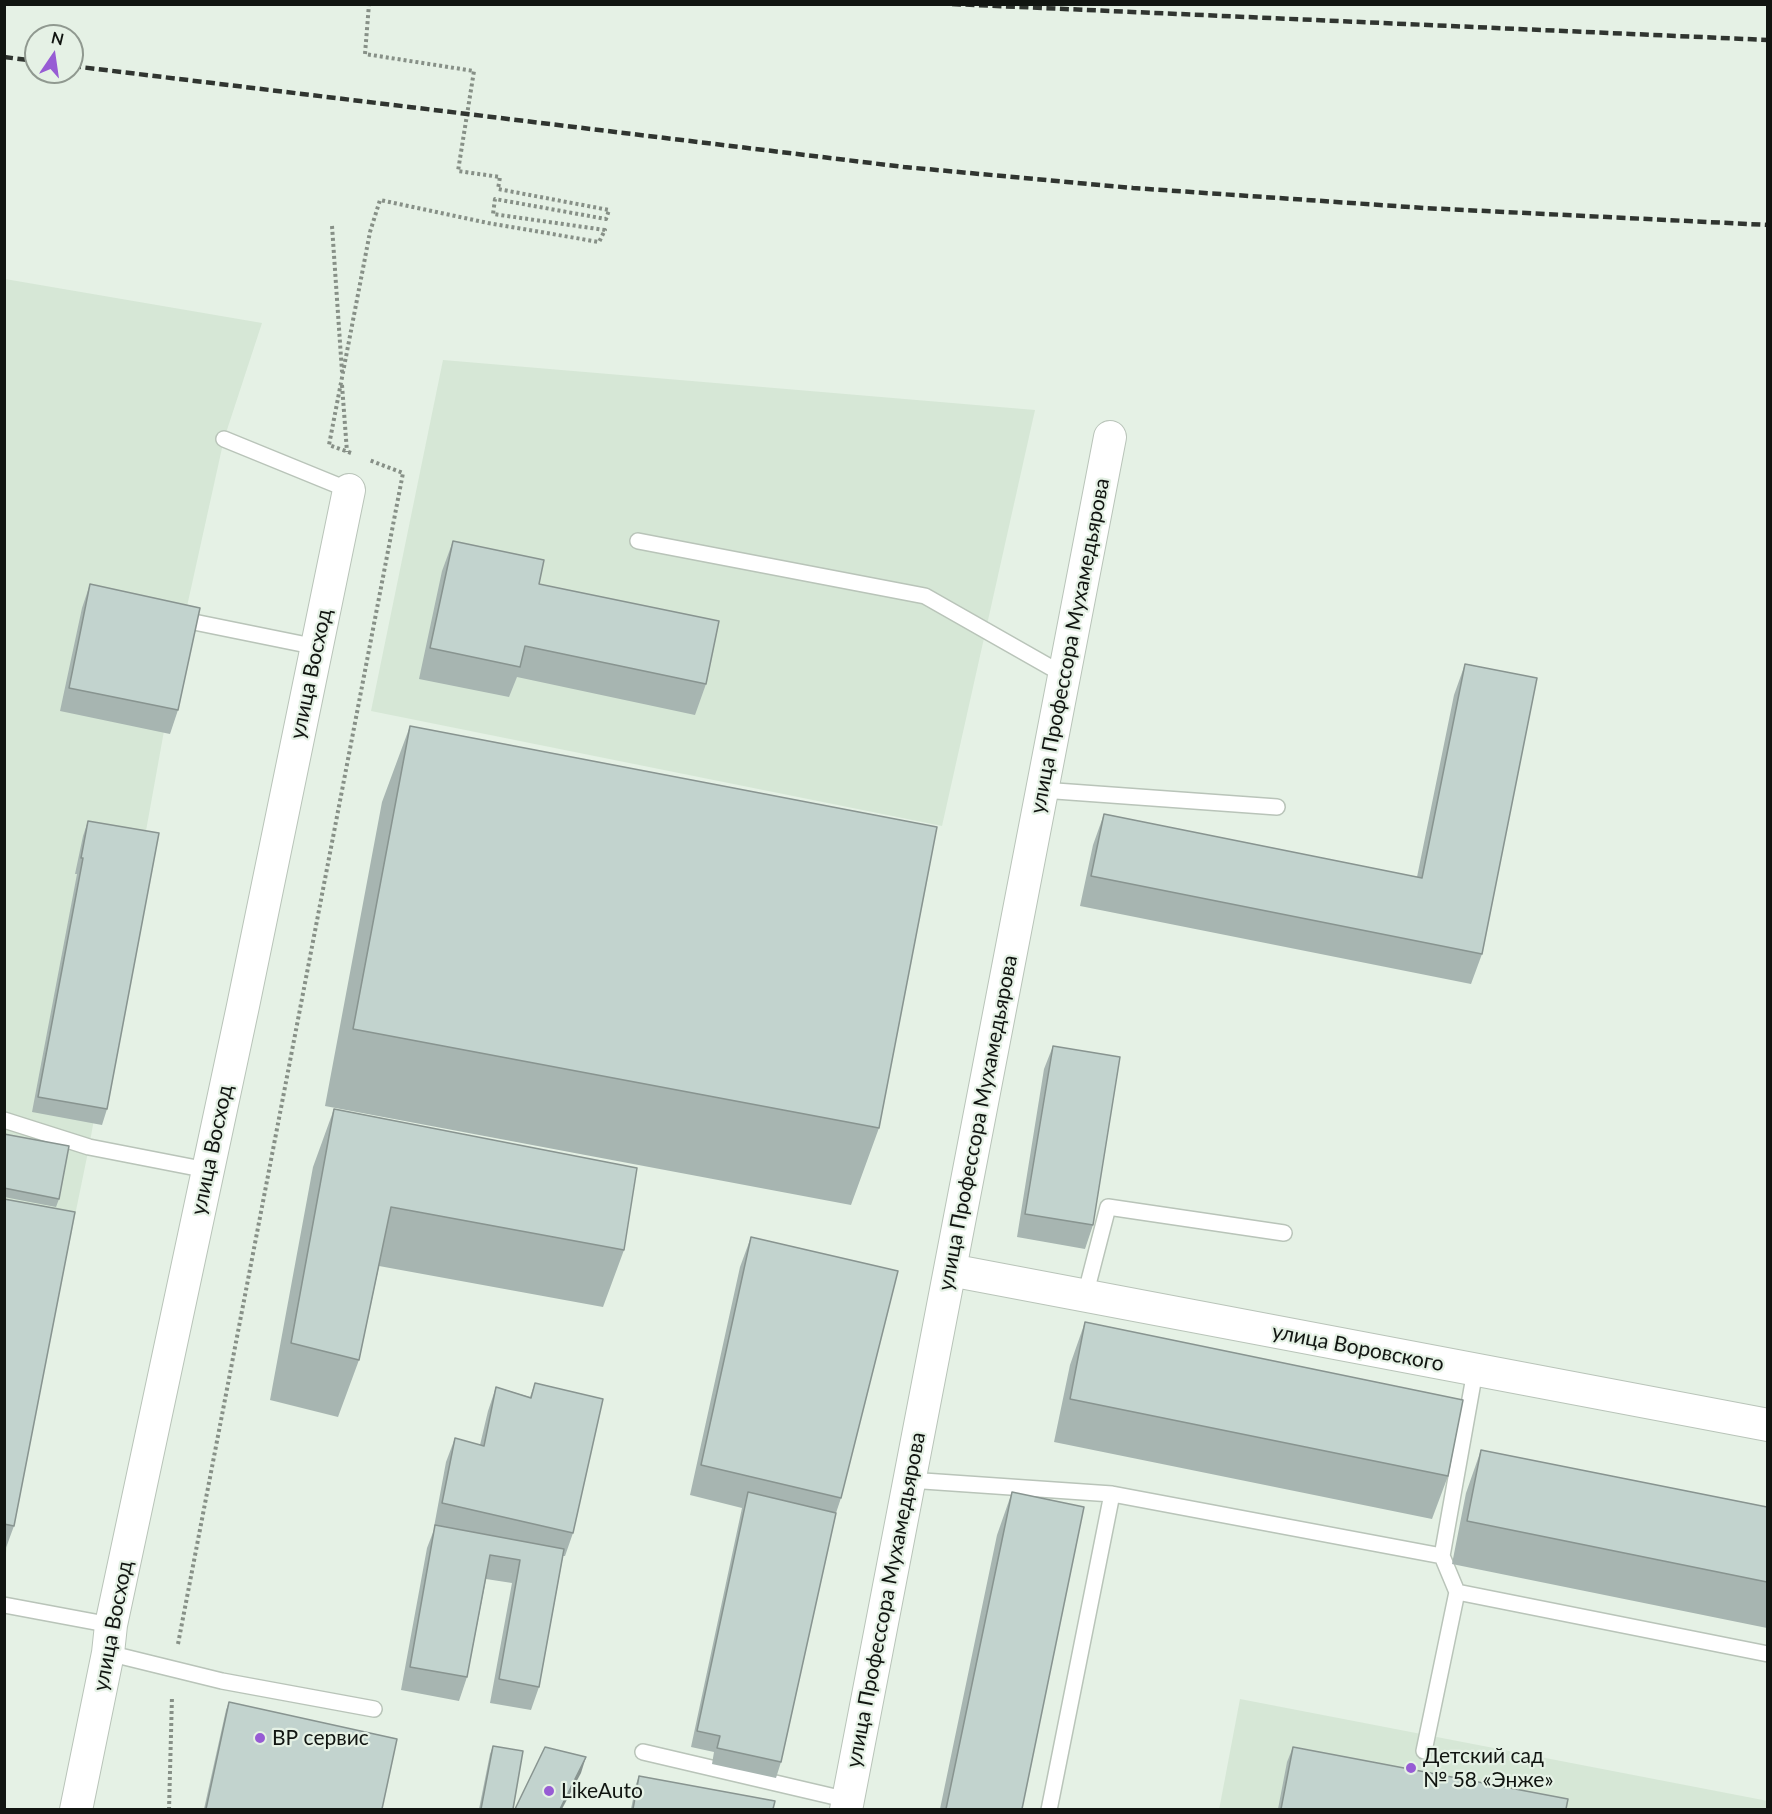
<!DOCTYPE html>
<html>
<head>
<meta charset="utf-8">
<style>
  body { margin:0 }
  #map { position:relative; width:1772px; height:1814px; overflow:hidden; background:#e5f1e5; font-family:Lato,sans-serif }
  canvas { display:block }
  .frame { position:absolute; inset:0; border:6px solid #111511; pointer-events:none }
  .north { position:absolute; left:24px; top:24px; width:60px; height:60px; box-sizing:border-box; background:#e5f1e5; border:2px solid #909990; border-radius:50%; rotate:13deg; font-size:16px; font-weight:700; line-height:24px; text-align:center; color:#111511 }
  .north::after { content:''; display:block; margin:auto; width:21px; height:27px; background:#975cd4; clip-path:polygon(50% 0,100% 100%,50% 72%,0 100%) }
</style>
</head>
<body>
<div id="map">
<canvas width="1772" height="1814"></canvas>
<div class="frame"></div>
<div class="north">N</div>
</div>
<script>
const ctx = document.querySelector('canvas').getContext('2d');
ctx.lineJoin = 'round';
function fill(path, color) { ctx.fillStyle = color; ctx.fill(path, 'evenodd'); }
function strokePath(path, color, width, dash) { ctx.strokeStyle = color; ctx.lineWidth = width; ctx.lineCap = dash ? 'butt' : 'round'; ctx.setLineDash(dash || []); ctx.stroke(path); }
function write(font, color, halo, rows, align = 'center') {
  ctx.font = font + ' Lato,sans-serif'; ctx.lineWidth = 4.5; ctx.setLineDash([]); ctx.textBaseline = 'middle'; ctx.strokeStyle = halo; ctx.fillStyle = color; for (const [text, x, y, turn = 0] of rows) {
    ctx.save(); ctx.translate(x, y); ctx.rotate((+turn || 0) * Math.PI / 180); ctx.textAlign = isNaN(turn) ? turn : align; if (halo) ctx.strokeText(text, 0, 0); ctx.fillText(text, 0, 0); ctx.restore();
  }
}
const built = new Path2D(`
  M5 279 262 323 224 439 184 620 89 1147 5 1558Z
  M443 360 1035 410 942 826 371 711Z
  M1240 1699 1768 1801 1767 1810H1219Z`);
const path = new Path2D(`
  M332 226 342 372
  M342 385 347 452
  M351 453 329 445 370 232 380 200 488 223 599 242 605 230 493 214 495 199 606 219 609 210 498 189 500 177 458 171 474 71 365 54 369 4
  M178 1644 403 473 369 460
  M169 1810 172 1696`);
const lane = new Path2D(`
  M224 439 349 490
  M638 541 925 596 1064 675
  M184 620 317 647
  M1042 790 1277 807
  M4 1120 89 1147 207 1170
  M1085 1296 1108 1207 1284 1233
  M909 1480 1112 1494 1442 1556 1457 1592 1768 1654
  M1442 1556 1475 1371
  M4 1605 111 1625
  M108 1653 222 1681 374 1709
  M1424 1751 1457 1592
  M643 1752 848 1800
  M1049 1810 1112 1494`);
const street = new Path2D(`
  M950 1270 1768 1425
  M76 1810 108 1653 111 1625 243 1006 349 490
  M846 1810 1110 437`);
const rail = new Path2D(`
  M952 4 1768 40
  M4 57 36 61
  M72 66 904 167 1133 188 1424 208 1768 225`);
const wall = new Path2D(`
  M453 541 539 584 706 684 695 715 517 677 509 697 419 679 442 571Z
  M90 584 178 710 170 734 60 711 82 608Z
  M1465 664 1482 954 1471 984 1080 906 1093 845 1104 814 1417 877 1454 695Z
  M410 726 879 1128 851 1205 325 1106 382 802Z
  M88 821 107 1109 102 1125 32 1112 77 874H75L83 836Z
  M1053 1046 1093 1225 1085 1249 1017 1237 1044 1069Z
  M334 1109 624 1250 603 1307 379 1266 359 1360 338 1417 270 1400 313 1167Z
  M4 1134 59 1199 56 1207 4 1197Z
  M4 1199 14 1526 4 1553Z
  M751 1237 841 1498 836 1513 781 1762 776 1778 712 1764 714 1752 691 1747 742 1508 690 1495 740 1267Z
  M1085 1322 1448 1476 1432 1519 1054 1442 1070 1365Z
  M535 1383 573 1533 565 1556H563L539 1687 531 1710 490 1703 512 1583 486 1579 467 1677 459 1701 401 1690 427 1548 435 1527H434L446 1462 455 1438 480 1445 488 1411 496 1387 530 1397Z
  M1481 1450 1767 1507V1628L1452 1564 1466 1493Z
  M1012 1492 1022 1809H940L997 1535Z
  M229 1702 382 1809H204L226 1710Z
  M493 1746 513 1809H479L490 1754Z
  M1293 1747 1566 1809H1278L1287 1762Z
  M639 1776 773 1809H631L636 1784Z`);
const shadedWall = new Path2D(`
  M586 1757 581 1773 562 1809H560Z`);
const building = new Path2D(`
  M453 541 544 560 539 584 719 621 706 684 525 646 520 667 430 648Z
  M90 584 200 608 178 710 69 688Z
  M1465 664 1537 678 1482 954 1091 876 1104 814 1422 878Z
  M410 726 937 827 879 1128 353 1029Z
  M88 821 159 833 107 1109 38 1097 83 858H81Z
  M1053 1046 1120 1057 1093 1225 1025 1214Z
  M334 1109 637 1168 624 1250 391 1207 359 1360 291 1343Z
  M4 1134 69 1146 59 1199 4 1188Z
  M4 1199 75 1212 14 1526 4 1524Z
  M751 1237 898 1271 841 1498 701 1465Z
  M1085 1322 1463 1400 1448 1476 1070 1399Z
  M535 1383 603 1399 573 1533 442 1503 455 1438 484 1446 496 1387 531 1398Z
  M1481 1450 1767 1507V1582L1467 1521Z
  M748 1492 836 1513 781 1762 717 1748 720 1736 697 1731Z
  M1012 1492 1084 1507 1022 1809H946Z
  M435 1525 564 1549 539 1687 499 1679 520 1560 490 1555 467 1677 410 1667Z
  M229 1702 397 1739 382 1809H206Z
  M493 1746 523 1751 513 1809H481Z
  M545 1747 586 1757 560 1809H515Z
  M1293 1747 1568 1799 1566 1809H1281Z
  M639 1776 775 1801 773 1809H633Z`);
const markers = [
  [260,1738,6,"#975cd4"],
  [1411,1768,6,"#975cd4"],
  [549,1791,6,"#975cd4"]
];
const streetNames = [
  ["улица Профессора Мухамедьярова",1070,646,-79],
  ["улица Восход",311,674,-78],
  ["улица Профессора Мухамедьярова",978,1123,-79],
  ["улица Восход",212,1150,-78],
  ["улица Воровского",1358,1348,11],
  ["улица Профессора Мухамедьярова",886,1600,-79],
  ["улица Восход",113,1626,-79]
];
const poiNames = [
  ["ВР сервис",272,1738],
  ["Детский сад",1423,1756],
  ["№ 58 «Энже»",1423,1780],
  ["LikeAuto",561,1791]
];
fill(built, '#d6e7d6');
strokePath(lane, '#b9c4b9', 18);
strokePath(street, '#b9c4b9', 34);
strokePath(path, '#879087', 4, [3, 3]);
strokePath(lane, '#fff', 15);
strokePath(street, '#fff', 32);
strokePath(rail, '#303530', 4.5, [9, 4.5]);
fill(wall, '#a7b5b1');
fill(shadedWall, '#889490');
fill(building, '#c2d3ce');
strokePath(building, '#889490', 1.5);
for (const [x, y, r, color] of markers) { const dot = new Path2D(); dot.arc(x, y, r, 0, 2 * Math.PI); ctx.fillStyle = color; ctx.fill(dot); strokePath(dot, '#e5f1e5', 2); }
write('21px', '#111511', '#e5f1e5', streetNames);
write('21px', '#111511', '#e5f1e5', poiNames, 'left');
</script>
</body>
</html>
